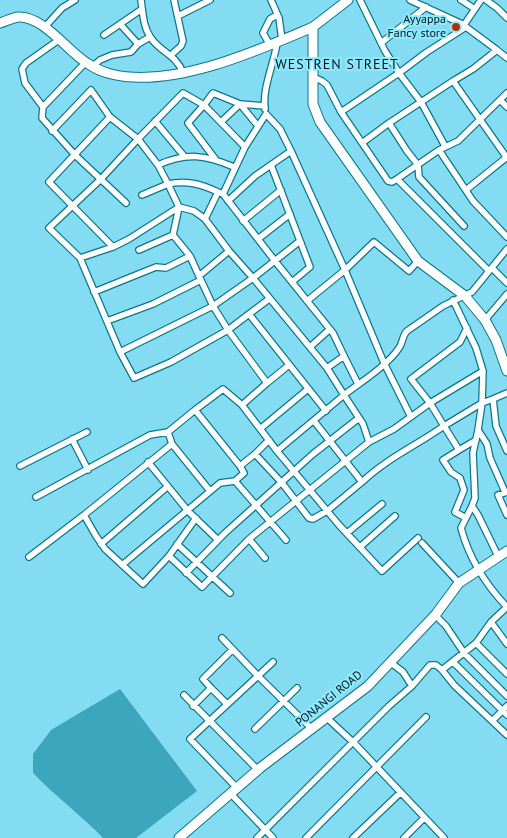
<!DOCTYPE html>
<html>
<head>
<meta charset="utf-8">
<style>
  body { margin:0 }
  canvas { display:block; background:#83dcf1 }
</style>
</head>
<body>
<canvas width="507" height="838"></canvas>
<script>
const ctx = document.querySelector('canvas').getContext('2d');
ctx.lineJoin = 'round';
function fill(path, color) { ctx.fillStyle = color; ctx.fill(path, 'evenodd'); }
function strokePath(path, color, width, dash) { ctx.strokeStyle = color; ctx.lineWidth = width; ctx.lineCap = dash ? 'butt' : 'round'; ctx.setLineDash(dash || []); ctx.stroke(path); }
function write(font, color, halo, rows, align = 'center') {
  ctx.font = font + ' "PT Sans",sans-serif'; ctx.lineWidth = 4; ctx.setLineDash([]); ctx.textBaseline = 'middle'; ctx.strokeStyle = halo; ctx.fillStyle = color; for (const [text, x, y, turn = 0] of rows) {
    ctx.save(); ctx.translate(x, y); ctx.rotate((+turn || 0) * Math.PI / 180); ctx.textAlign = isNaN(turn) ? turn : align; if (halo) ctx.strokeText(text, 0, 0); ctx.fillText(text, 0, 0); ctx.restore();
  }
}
const water = new Path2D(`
  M120 689 197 791 136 838H103C81 815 55 796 33 773V754L51 730Z`);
const street = new Path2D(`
  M141 0C143 13 143 27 151 38 160 52 176 54 183 73
  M271 0 279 18 282 40
  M360 0 385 51 399 73 427 52 466 27
  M410 0 462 24 497 50
  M461 0 475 9
  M486 0 497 8 507 18
  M178 16 210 0
  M120 24 138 44
  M464 25 481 0
  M44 28 62 8 75 0
  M104 35 142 9
  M381 43 426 7
  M270 45 263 33 270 19 277 15
  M171 55 181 46 183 41 174 0
  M507 58 497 50 473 69 453 81 507 158
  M85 63 43 107 42 118 75 155 126 203
  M92 67 100 60 112 55 131 52 138 44 150 37
  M313 77 322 81 327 85 341 112 388 181 392 182 397 179
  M500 100 507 107
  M43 107 25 83 22 69 26 63 60 39
  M265 109C262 88 274 64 277 43
  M341 112 399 73 421 102 389 123 407 151 418 165 419 177 464 226
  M110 117 49 182 113 247
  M155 121 184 156
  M221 122 240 104 258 126
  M52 131 91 90 110 117 138 139 101 179 49 228 80 258 113 247 129 239 179 207 194 211 205 219 229 251 253 278 300 241 301 243
  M362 143 389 123
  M445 146 421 102 453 81
  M245 147 204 105 213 93 240 104 265 106
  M439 150 458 141 507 93
  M158 165 138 139 183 93 204 105 188 123 216 160
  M271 165 310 267 292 282
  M466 190 507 157
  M223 194 245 147 266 114 280 129 291 151
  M142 195 168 184 158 165C187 152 206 155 234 167
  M228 201 255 176 291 151 345 270 307 301
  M205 219 218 192 223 194 275 261 333 333 344 356
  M243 221 281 190
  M173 235 190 256 199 276
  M258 239 290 214
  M139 250 173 235 179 207 168 184C186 180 201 184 218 192
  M80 258 120 352 134 378 171 362 228 330 213 306 199 276 229 251
  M492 268 507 283
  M489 271 397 179 439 150 473 201 507 237
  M94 292 156 267 166 268 190 256
  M269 299 249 314 326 411
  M453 300 476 348 483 371 482 403 444 426 459 450 443 460 451 472 460 478 464 490 455 512 466 518
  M249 314 228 330 267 383 289 365
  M485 320 507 294
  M107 321 153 304 201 280
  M310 347 330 329
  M120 352 213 306 253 278 327 368 344 395C361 382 387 366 399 348 403 343 402 336 407 331L443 306 472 292 507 249
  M327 368 344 356 358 384
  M267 383 242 405 277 451
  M493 399 507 393
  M195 410 168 432 172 444 84 515 96 536 105 549 143 584 169 556 196 518
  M411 417 384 363 345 270 374 242 409 271 418 261
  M260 429 308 389
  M72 439 88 470
  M269 440 255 454 282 483 309 518 313 519 327 511 362 482 314 421
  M369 442 363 424 344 395 277 451 339 525 382 571 418 538
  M172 444 210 491
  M459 450 476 440
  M255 454 240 466 244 473 235 481 286 540
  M148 462 188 511 218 540
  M20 466 87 432
  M240 466 195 410 223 389 242 405
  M362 482C386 459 417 445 444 426L430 403 483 371
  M505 492 490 458 487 444 478 430 482 403 493 399 496 426 507 451
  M507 492 498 495 507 515
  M36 497 150 435 168 432
  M472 506 475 498 473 453 478 430
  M347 533 382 504
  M249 539 265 558
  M422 543 459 583
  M101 544 167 487
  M177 544 230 593
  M360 547 395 516
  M169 556 202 587 249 539 369 442 394 429 430 403 411 379 460 342 467 328
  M498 556 478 515 472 506 461 528C469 558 485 584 507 607
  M29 557 84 515
  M122 565 220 483 235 481
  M186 573 225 533 313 454 359 418
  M507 607 491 622 476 643 442 670 454 685 507 735
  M435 615 446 626 464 653 507 696
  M491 622 507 644
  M222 638 258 676 312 729
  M476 643 507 674
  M390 662 403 672 412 686 430 665H436L442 670
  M453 662 507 715
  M211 688 203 679 232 650
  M184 695 258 770
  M193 706 211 688 227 704
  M327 718 354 743 444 838
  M492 721 507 706
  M255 729 297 688
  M237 788 190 739 273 662
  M231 794 273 838
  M257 838 389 706 412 686
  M306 838 426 717
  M353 838 400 793
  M404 838 424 818`);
const secondary = new Path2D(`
  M348 0 313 27V104L320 122 418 261 465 296 485 320 496 340 507 371
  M179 838 260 768 368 686 436 614 459 583 507 551`);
const primary = new Path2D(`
  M0 23C6 21 12 18 18 17 44 16 67 51 87 63 94 68 103 72 111 74 172 89 257 51 313 27`);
const markers = [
  [456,27,5,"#b72c05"]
];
const poiNames = [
  ["Ayyappa",446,20],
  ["Fancy store",446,34]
];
const streetNames = [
  ["PONANGI ROAD",329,699,-39]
];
const neighbourhoodNames = [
  ["WESTREN STREET",337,65]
];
fill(water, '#3ba6bc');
strokePath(street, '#0a788b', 8);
strokePath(secondary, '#0a788b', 11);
strokePath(primary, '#0a788b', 11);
strokePath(street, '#fff', 5.5);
strokePath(secondary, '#fff', 9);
strokePath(primary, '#fff', 9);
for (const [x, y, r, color] of markers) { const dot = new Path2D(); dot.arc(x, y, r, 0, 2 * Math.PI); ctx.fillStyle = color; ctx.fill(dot); strokePath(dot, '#90eafe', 2); }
write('12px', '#00161c', '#90eafe', poiNames, 'right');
write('12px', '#00161c', '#90eafe', streetNames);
ctx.letterSpacing = '1px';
write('14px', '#00161c', '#90eafe', neighbourhoodNames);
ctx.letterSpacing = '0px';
</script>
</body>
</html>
